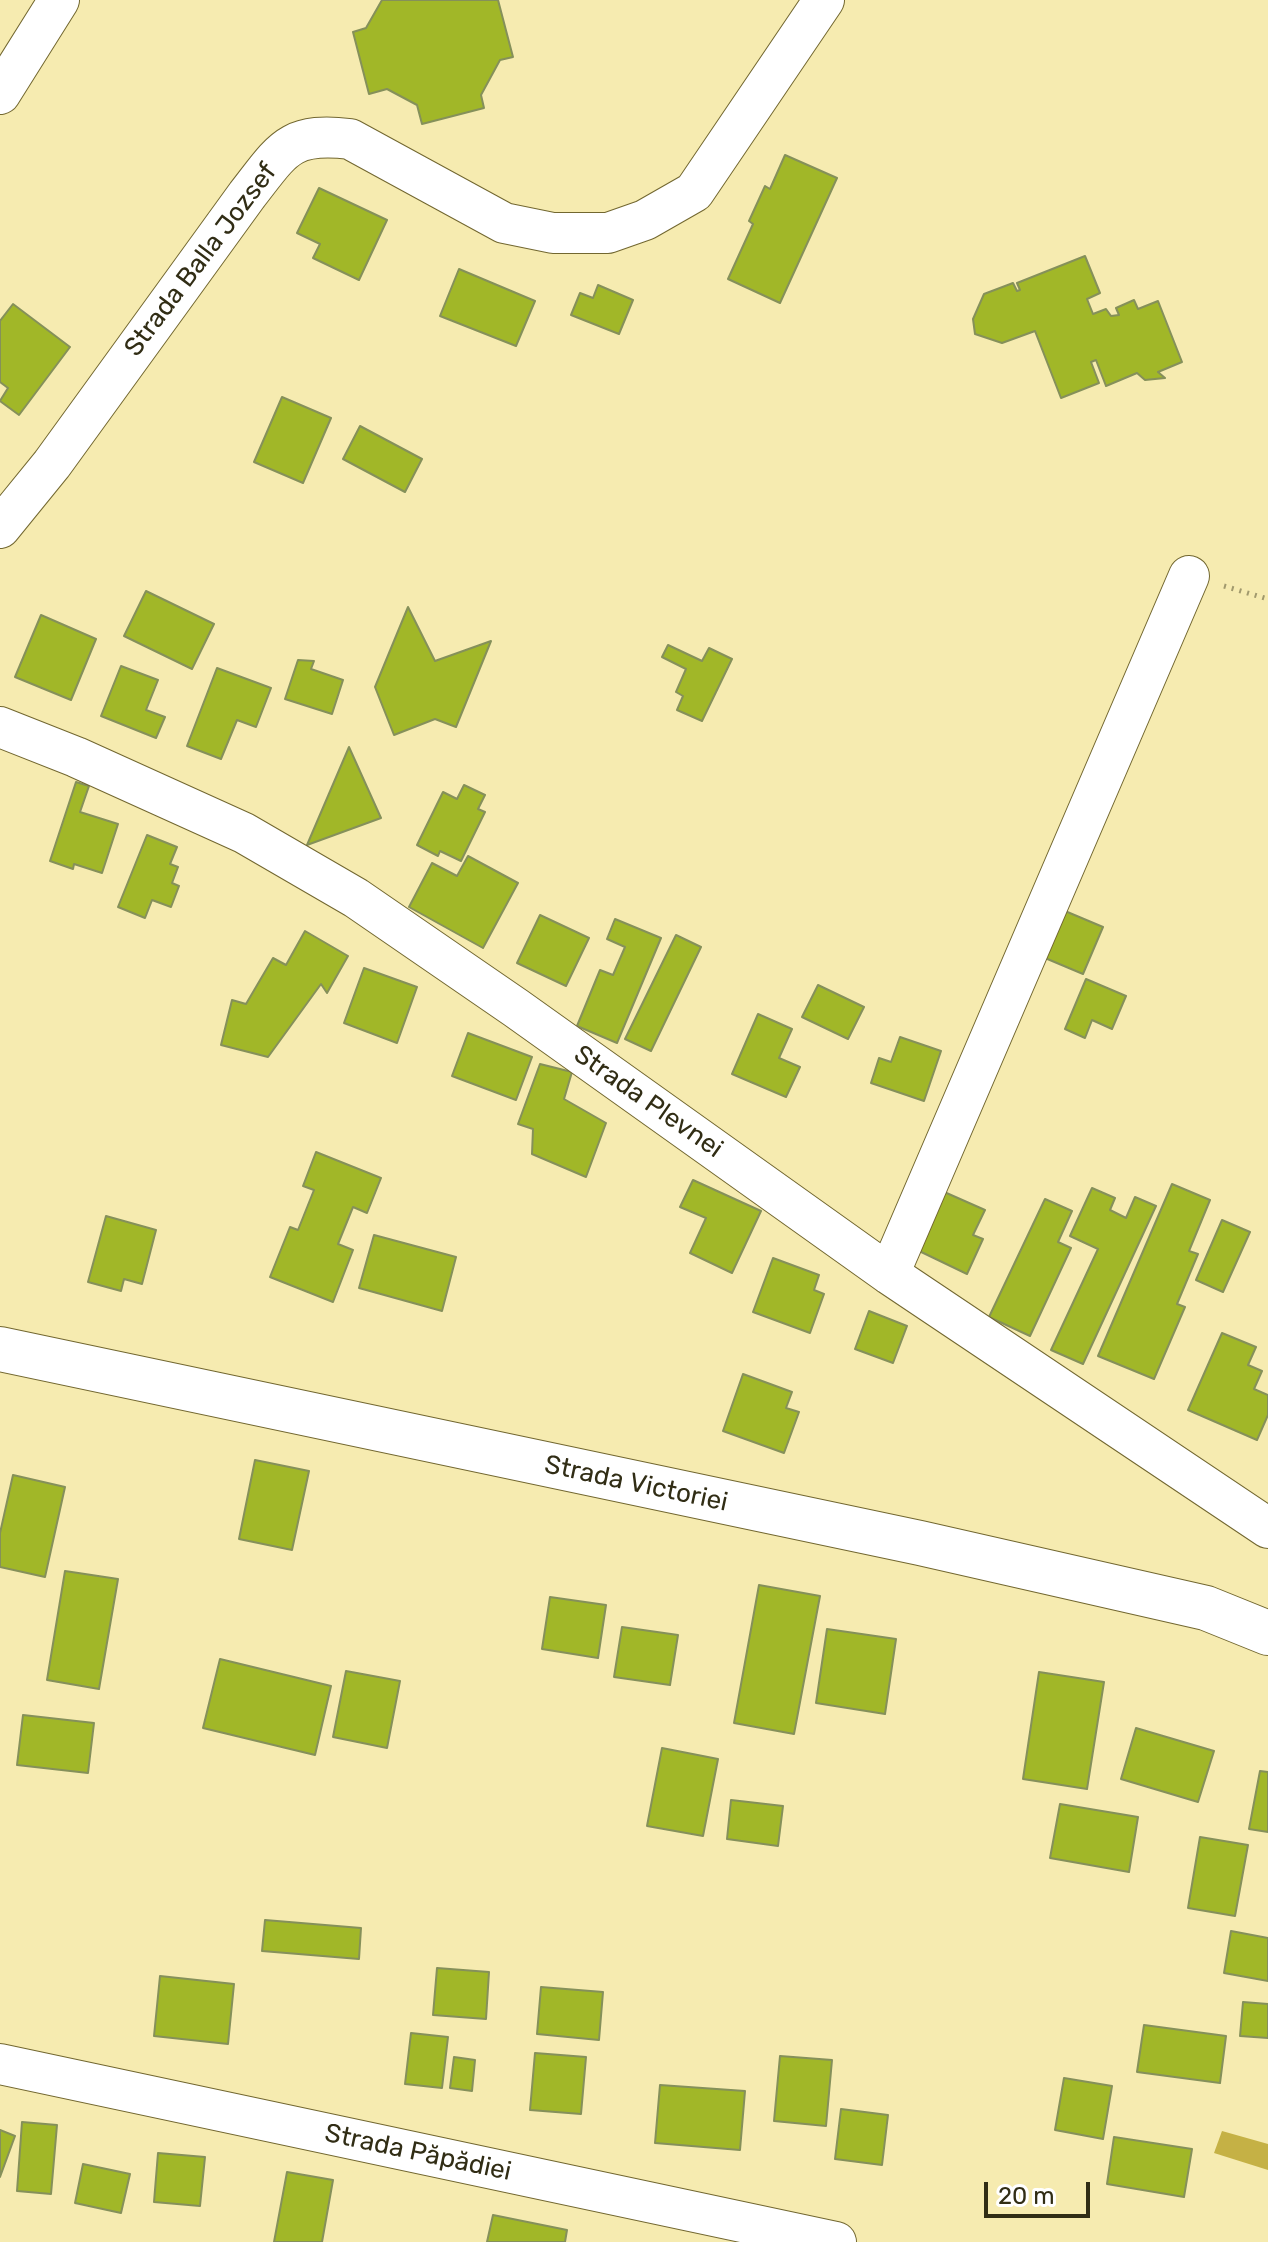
<!DOCTYPE html>
<html>
<head>
<meta charset="utf-8">
<style>
  body { margin:0 }
  #map { position:relative; width:1268px; height:2242px; overflow:hidden; background:#f6ebb0; font-family:Rubik,sans-serif }
  canvas { display:block }
  .scale { position:absolute; left:984px; top:2182px; width:106px; height:36px; box-sizing:border-box; border:4px solid #312d15; border-top:0; padding-left:10px; font-size:24px; line-height:28px; white-space:nowrap; color:#312d15; -webkit-text-stroke:6px #fff; paint-order:stroke }
</style>
</head>
<body>
<div id="map">
<canvas width="1268" height="2242"></canvas>
<div class="scale">20 m</div>
</div>
<script>
const ctx = document.querySelector('canvas').getContext('2d');
ctx.lineJoin = 'round';
function fill(path, color) { ctx.fillStyle = color; ctx.fill(path, 'evenodd'); }
function strokePath(path, color, width, dash) { ctx.strokeStyle = color; ctx.lineWidth = width; ctx.lineCap = dash ? 'butt' : 'round'; ctx.setLineDash(dash || []); ctx.stroke(path); }
function write(font, color, halo, rows, align = 'center') {
  ctx.font = font + ' Rubik,sans-serif'; ctx.lineWidth = 7; ctx.setLineDash([]); ctx.textBaseline = 'middle'; ctx.strokeStyle = halo; ctx.fillStyle = color; for (const [text, x, y, turn = 0] of rows) {
    ctx.save(); ctx.translate(x, y); ctx.rotate((+turn || 0) * Math.PI / 180); ctx.textAlign = isNaN(turn) ? turn : align; if (halo) ctx.strokeText(text, 0, 0); ctx.fillText(text, 0, 0); ctx.restore();
  }
}
const water = new Path2D(`
  M1222 2131 1268 2144V2170L1214 2153Z`);
const building = new Path2D(`
  M382 0H498L513 57 500 60 481 95 484 108 422 124 417 105 387 89 369 94 353 32 366 28Z
  M785 155 837 178 780 303 728 279 753 224 749 221 765 186 770 189Z
  M319 188 387 220 359 280 313 258 320 244 297 233Z
  M1085 256 1100 293 1087 299 1093 314 1106 309 1111 316 1119 315 1116 308 1134 300 1138 309 1158 301 1182 362 1158 372 1165 378 1145 380 1137 373 1106 386 1096 360 1091 362 1099 383 1061 398 1035 331 1002 343 975 334 973 319 984 294 1013 283 1017 291 1020 290 1017 283Z
  M459 269 535 301 516 346 440 316Z
  M598 285 633 300 619 334 571 315 580 293 593 298Z
  M13 304 70 347 19 415 0 401 8 388 0 382V321Z
  M282 397 331 418 303 483 254 462Z
  M360 426 422 459 405 492 343 459Z
  M146 591 214 624 192 669 124 636Z
  M408 607 435 661 491 641 456 727 435 719 394 735 375 687Z
  M41 615 96 639 71 700 15 677Z
  M668 645 702 661 709 648 732 659 702 721 677 710 683 696 676 692 686 669 662 657Z
  M298 660 314 661 311 669 343 680 332 714 285 699Z
  M121 666 158 680 146 710 165 717 156 738 101 716Z
  M217 668 271 688 256 727 237 720 221 759 187 746Z
  M349 747 381 818 307 845Z
  M76 782 89 786 80 812 118 824 102 873 74 864 73 869 50 861Z
  M464 785 485 795 478 809 485 812 461 861 440 851 438 856 417 845 443 792 457 799Z
  M147 835 177 847 170 864 178 867 172 883 179 886 171 907 152 900 145 918 118 907Z
  M468 856 518 883 483 948 409 907 432 863 457 876Z
  M1065 911 1103 927 1083 974 1045 958Z
  M540 915 589 938 566 986 517 963Z
  M615 919 661 938 617 1043 577 1026 600 970 613 975 625 947 607 939Z
  M305 931 348 956 327 993 321 984 268 1057 221 1045 232 1000 246 1004 273 958 286 965Z
  M676 935 701 947 651 1051 625 1039Z
  M364 968 417 987 397 1043 344 1023Z
  M1086 979 1126 996 1112 1029 1092 1020 1085 1038 1065 1029Z
  M818 985 864 1007 848 1039 802 1017Z
  M758 1014 792 1029 779 1058 800 1067 786 1097 732 1074Z
  M468 1033 532 1057 516 1100 452 1076Z
  M900 1037 941 1051 924 1101 871 1083 879 1058 891 1062Z
  M540 1064 572 1072 564 1099 606 1123 586 1177 532 1154 533 1129 518 1124Z
  M316 1152 381 1178 367 1213 353 1207 338 1244 353 1250 333 1302 270 1277 290 1227 298 1230 314 1190 303 1186Z
  M693 1180 761 1211 732 1273 690 1253 706 1218 680 1207Z
  M1172 1184 1210 1200 1189 1251 1198 1254 1177 1304 1185 1307 1154 1379 1098 1356Z
  M1092 1188 1115 1198 1110 1210 1126 1218 1135 1197 1156 1206 1083 1364 1051 1350 1098 1249 1070 1236Z
  M942 1191 985 1210 973 1235 983 1239 967 1274 915 1249Z
  M1045 1199 1072 1211 1058 1242 1071 1248 1030 1336 989 1317Z
  M106 1216 156 1230 142 1284 124 1279 121 1291 88 1282Z
  M1222 1220 1250 1232 1223 1292 1196 1280Z
  M374 1235 456 1257 442 1311 359 1288Z
  M773 1258 819 1275 814 1290 824 1294 810 1333 753 1312Z
  M869 1311 907 1326 893 1363 855 1349Z
  M1222 1333 1256 1347 1248 1365 1262 1371 1254 1389 1268 1395V1415L1257 1440 1188 1410Z
  M743 1374 792 1392 786 1408 799 1412 784 1453 723 1431Z
  M255 1460 309 1471 292 1550 239 1539Z
  M13 1475 65 1487 45 1577 0 1567V1533Z
  M65 1571 118 1579 99 1689 47 1680Z
  M759 1585 820 1596 794 1734 734 1723Z
  M550 1597 606 1605 598 1658 542 1649Z
  M622 1627 678 1635 670 1685 614 1677Z
  M827 1629 896 1639 885 1714 816 1703Z
  M220 1659 331 1686 315 1755 203 1728Z
  M346 1671 400 1681 387 1748 333 1737Z
  M1039 1672 1104 1682 1087 1789 1023 1779Z
  M23 1715 94 1723 88 1773 17 1765Z
  M1136 1728 1214 1751 1198 1802 1121 1779Z
  M662 1748 718 1759 703 1836 647 1826Z
  M1260 1771 1268 1772V1832L1249 1829Z
  M731 1800 783 1806 778 1846 727 1839Z
  M1060 1804 1138 1817 1129 1872 1050 1858Z
  M1200 1837 1248 1845 1235 1916 1188 1908Z
  M265 1920 361 1928 359 1959 262 1951Z
  M1231 1931 1268 1938V1981L1224 1973Z
  M437 1968 489 1972 486 2019 433 2015Z
  M160 1976 234 1984 228 2044 154 2036Z
  M541 1987 603 1992 599 2040 537 2034Z
  M1243 2002 1268 2004V2038L1240 2036Z
  M1144 2025 1226 2036 1220 2083 1137 2072Z
  M411 2033 448 2037 442 2088 405 2084Z
  M535 2053 586 2057 581 2114 530 2110Z
  M780 2056 832 2060 826 2126 774 2121Z
  M454 2057 475 2060 472 2091 450 2088Z
  M1064 2078 1112 2086 1103 2139 1055 2130Z
  M660 2085 745 2091 740 2150 655 2143Z
  M841 2109 888 2115 882 2165 835 2159Z
  M22 2122 57 2125 51 2194 17 2191Z
  M0 2130 15 2136 0 2177Z
  M1114 2137 1192 2149 1184 2197 1107 2184Z
  M158 2153 205 2157 200 2206 154 2202Z
  M83 2164 130 2174 121 2213 75 2203Z
  M287 2172 333 2180 322 2242H274Z
  M493 2215 567 2230 565 2242H487Z`);
const path = new Path2D(`
  M1224 586 1268 599`);
const street = new Path2D(`
  M0 94 59 0
  M0 528 52 464 247 195C283 149 289 132 350 139L504 223 553 233H608L645 220 694 192 824 0
  M0 727 76 757 244 833 356 898 516 1008 889 1274 1268 1528
  M889 1274 1189 576
  M0 2064 836 2242`);
const secondary = new Path2D(`
  M0 1349 920 1543 1206 1608 1268 1633`);
const streetNames = [
  ["Strada Balla Jozsef",201,260,-53],
  ["Strada Plevnei",648,1102,35],
  ["Strada Victoriei",636,1484,12],
  ["Strada Păpădiei",418,2153,12]
];
fill(water, '#c5b145');
fill(building, '#a1b728');
strokePath(building, '#85905a', 2);
strokePath(street, '#726730', 42);
strokePath(secondary, '#726730', 46);
strokePath(path, '#a1996d', 5, [2, 6]);
strokePath(street, '#fff', 40);
strokePath(secondary, '#fff', 44);
write('26px', '#312d15', '#fff', streetNames);
</script>
</body>
</html>
